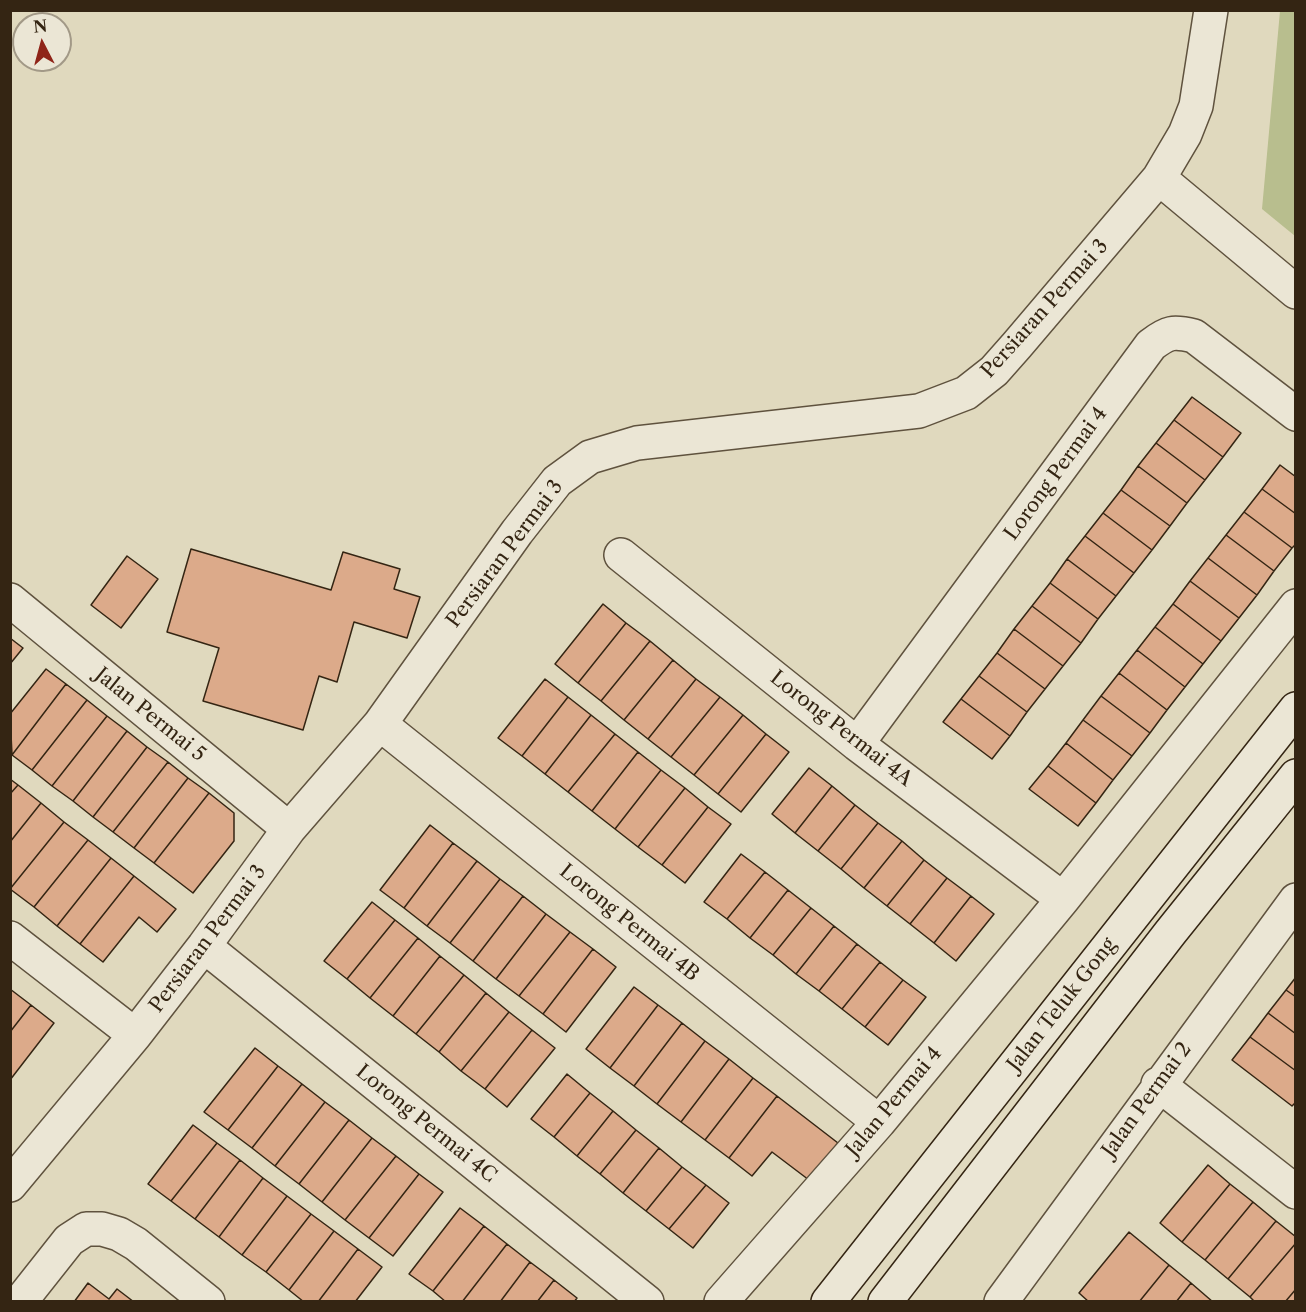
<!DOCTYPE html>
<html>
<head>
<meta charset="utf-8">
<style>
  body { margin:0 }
  #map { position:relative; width:1306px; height:1312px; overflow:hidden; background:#e0d9be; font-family:"Libre Caslon Text",serif }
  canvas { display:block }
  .frame { position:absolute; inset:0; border:12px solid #342513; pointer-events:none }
  .north { position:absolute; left:12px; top:12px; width:60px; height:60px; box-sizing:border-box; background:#ebe6d5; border:2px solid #a29987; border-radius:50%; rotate:354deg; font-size:16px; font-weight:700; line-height:24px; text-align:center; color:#342513 }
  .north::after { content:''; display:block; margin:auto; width:21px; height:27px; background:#8f2418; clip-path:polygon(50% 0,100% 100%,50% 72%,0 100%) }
</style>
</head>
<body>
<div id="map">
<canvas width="1306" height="1312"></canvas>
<div class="frame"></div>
<div class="north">N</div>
</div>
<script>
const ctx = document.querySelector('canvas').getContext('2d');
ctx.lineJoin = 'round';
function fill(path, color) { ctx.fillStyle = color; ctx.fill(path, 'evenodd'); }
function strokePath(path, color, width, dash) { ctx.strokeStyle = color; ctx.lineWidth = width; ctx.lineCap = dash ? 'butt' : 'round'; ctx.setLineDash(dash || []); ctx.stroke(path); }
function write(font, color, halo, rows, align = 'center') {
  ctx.font = font + ' "Libre Caslon Text",serif'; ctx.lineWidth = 4.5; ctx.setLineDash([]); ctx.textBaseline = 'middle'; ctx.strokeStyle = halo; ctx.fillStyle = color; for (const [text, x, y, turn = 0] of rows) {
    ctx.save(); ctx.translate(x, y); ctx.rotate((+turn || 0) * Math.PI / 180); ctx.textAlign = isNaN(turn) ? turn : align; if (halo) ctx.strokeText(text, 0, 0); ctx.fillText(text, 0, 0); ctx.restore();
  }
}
const green = new Path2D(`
  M1280 11H1295V236L1262 209Z`);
const building = new Path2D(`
  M1192 397 1241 433 1223 457 1174 420Z
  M1174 420 1223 457 1205 480 1156 443Z
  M1156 443 1205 480 1187 503 1138 466Z
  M1280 465 1296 477V514L1262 489Z
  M1138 466 1187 503 1170 526 1121 490Z
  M1262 489 1296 514V544L1292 548 1244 512Z
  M1121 490 1170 526 1152 550 1103 513Z
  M1244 512 1292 548 1274 571 1226 535Z
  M1103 513 1152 550 1134 573 1085 536Z
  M1226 535 1274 571 1257 595 1208 558Z
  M1085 536 1134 573 1116 596 1067 559Z
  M191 549 331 590 343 552 400 569 394 589 420 597 407 638 354 622 337 682 319 676 303 730 203 701 219 648 167 632Z
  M127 556 158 579 121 628 91 605Z
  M1208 558 1257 595 1239 618 1190 581Z
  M1067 559 1116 596 1098 619 1050 583Z
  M1190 581 1239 618 1221 641 1173 604Z
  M1050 583 1098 619 1081 643 1032 606Z
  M603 604 626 623 578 683 555 664Z
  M1173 604 1221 641 1203 664 1155 627Z
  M1032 606 1081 643 1063 666 1014 629Z
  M626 623 650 641 601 701 578 683Z
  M1155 627 1203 664 1185 687 1137 650Z
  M1014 629 1063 666 1045 689 997 653Z
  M10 638 23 648 10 664Z
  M650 641 673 660 624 720 601 701Z
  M1137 650 1185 687 1167 710 1119 673Z
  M997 653 1045 689 1027 712 979 676Z
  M673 660 696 679 648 739 624 720Z
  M46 669 66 684 12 755 10 714Z
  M1119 673 1167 710 1150 733 1101 696Z
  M979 676 1027 712 1010 736 961 699Z
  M545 679 568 697 522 756 498 738Z
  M696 679 720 697 671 757 648 739Z
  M66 684 87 700 32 770 12 755Z
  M1101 696 1150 733 1132 756 1083 720Z
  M568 697 591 715 545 774 522 756Z
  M720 697 743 715 694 775 671 757Z
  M961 699 1010 736 992 759 943 722Z
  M87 700 107 716 52 786 32 770Z
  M591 715 615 734 568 792 545 774Z
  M743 715 766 734 718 794 694 775Z
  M107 716 127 731 73 801 52 786Z
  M1083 720 1132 756 1113 780 1066 743Z
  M127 731 147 747 93 817 73 801Z
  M615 734 638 752 592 811 568 792Z
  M766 734 789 752 741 812 718 794Z
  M1066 743 1113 780 1096 803 1048 766Z
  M147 747 168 762 113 832 93 817Z
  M638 752 661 770 615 829 592 811Z
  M168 762 188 778 134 848 113 832Z
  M1048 766 1096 803 1078 826 1029 789Z
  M809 768 832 786 795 833 772 814Z
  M661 770 685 788 638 847 615 829Z
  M188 778 209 793 154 863 134 848Z
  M10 779 18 785 10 794Z
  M18 785 41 803 10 842V794Z
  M832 786 855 805 818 851 795 833Z
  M685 788 708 807 662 865 638 847Z
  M209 793 234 813V841L193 893 154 863Z
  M41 803 64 822 10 889V842Z
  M855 805 878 823 841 869 818 851Z
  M708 807 731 824 685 883 662 865Z
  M64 822 88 840 34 907 10 889Z
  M878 823 902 841 864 888 841 869Z
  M430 825 453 843 404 908 380 890Z
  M88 840 111 858 57 926 34 907Z
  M902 841 924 860 887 906 864 888Z
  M453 843 477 861 427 926 404 908Z
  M741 854 765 872 727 919 704 902Z
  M111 858 134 876 80 944 57 926Z
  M924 860 947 878 910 924 887 906Z
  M477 861 500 879 450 943 427 926Z
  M765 872 788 890 750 938 727 919Z
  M134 876 176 909 157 932 139 917 103 962 80 944Z
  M947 878 971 896 934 943 910 924Z
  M500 879 523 896 473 961 450 943Z
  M788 890 811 908 773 955 750 938Z
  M523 896 546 914 496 979 473 961Z
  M971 896 994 914 956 961 934 943Z
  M372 902 395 920 347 979 324 961Z
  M811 908 834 926 796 974 773 955Z
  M546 914 570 932 519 996 496 979Z
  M395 920 418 938 370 998 347 979Z
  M834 926 857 944 819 991 796 974Z
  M570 932 593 949 543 1014 519 996Z
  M418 938 440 956 393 1016 370 998Z
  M857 944 880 962 842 1009 819 991Z
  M593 949 616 967 566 1032 543 1014Z
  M440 956 464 975 416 1034 393 1016Z
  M880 962 903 980 865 1027 842 1009Z
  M464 975 486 993 439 1052 416 1034Z
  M1296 977V997L1286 990Z
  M903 980 926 997 888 1045 865 1027Z
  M634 987 658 1005 610 1068 586 1049Z
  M10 989 31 1005 10 1032Z
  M1286 990 1296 997V1034L1268 1013Z
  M486 993 509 1012 461 1071 439 1052Z
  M31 1005 54 1023 10 1080V1032Z
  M658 1005 682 1023 634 1086 610 1068Z
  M509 1012 532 1030 485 1089 461 1071Z
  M1268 1013 1296 1034V1071L1250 1037Z
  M682 1023 705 1041 657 1104 634 1086Z
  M532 1030 555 1048 507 1107 485 1089Z
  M1250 1037 1296 1071V1102L1292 1106 1232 1060Z
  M705 1041 729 1059 681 1122 657 1104Z
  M255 1048 278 1066 228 1130 204 1112Z
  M729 1059 753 1078 705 1140 681 1122Z
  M278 1066 302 1084 252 1148 228 1130Z
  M567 1074 590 1093 554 1137 531 1119Z
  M753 1078 777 1096 729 1158 705 1140Z
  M302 1084 325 1102 275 1166 252 1148Z
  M590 1093 613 1111 577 1156 554 1137Z
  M777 1096 838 1143 809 1180 772 1152 752 1176 729 1158Z
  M325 1102 349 1120 299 1184 275 1166Z
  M613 1111 636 1130 600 1174 577 1156Z
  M349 1120 372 1138 322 1202 299 1184Z
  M193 1125 217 1143 171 1201 148 1184Z
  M636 1130 659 1148 623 1193 600 1174Z
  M372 1138 396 1156 345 1220 322 1202Z
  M217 1143 240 1160 195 1219 171 1201Z
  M659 1148 682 1167 646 1211 623 1193Z
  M396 1156 419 1174 369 1238 345 1220Z
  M240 1160 263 1178 219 1237 195 1219Z
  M1208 1165 1230 1184 1182 1242 1160 1223Z
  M682 1167 706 1185 669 1229 646 1211Z
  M419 1174 443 1192 393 1256 369 1238Z
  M263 1178 287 1196 242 1255 219 1237Z
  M1230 1184 1253 1202 1205 1260 1182 1242Z
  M706 1185 729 1203 693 1248 669 1229Z
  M287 1196 311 1214 266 1272 242 1255Z
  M1253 1202 1276 1221 1228 1279 1205 1260Z
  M460 1208 484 1226 433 1291 409 1274Z
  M311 1214 334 1231 289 1290 266 1272Z
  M1276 1221 1296 1237V1243L1250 1297 1228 1279Z
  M484 1226 507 1244 462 1302H446L433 1291Z
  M334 1231 358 1249 318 1302H304L289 1290Z
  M1129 1232 1169 1265 1139 1302H1089L1079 1293Z
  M1296 1243V1289L1285 1302H1255L1250 1297Z
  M507 1244 530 1262 500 1302H462Z
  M358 1249 382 1267 355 1302H318Z
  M530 1262 554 1280 537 1302H500Z
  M1169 1265 1191 1283 1176 1302H1139Z
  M554 1280 577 1298 574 1302H537Z
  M88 1283 109 1299 117 1289 134 1302H74Z
  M1191 1283 1213 1302H1176Z
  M1296 1289V1302H1285Z`);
const minor = new Path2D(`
  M1159 178 1296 292
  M621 555 857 744 1063 899
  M10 600 289 829
  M380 724 879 1122
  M857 744 1151 345C1168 332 1173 331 1194 336L1296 414
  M10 938 135 1035
  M204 946 647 1302
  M1158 1084 1296 1192
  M10 1185 135 1035 204 946 289 829 380 724 517 532 557 481 590 457 637 443 919 411 966 393 994 371 1017 345 1159 178 1185 134 1196 106 1211 10
  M20 1302 69 1240 86 1229H102L119 1234 136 1244 208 1302
  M721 1302 879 1122 1063 899 1296 606
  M1001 1302 1296 900`);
const secondary = new Path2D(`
  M828 1302 1296 709
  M885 1302 1170 933 1296 776`);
const streetNames = [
  ["Persiaran Permai 3",1045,309,-48],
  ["Lorong Permai 4",1056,474,-54],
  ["Persiaran Permai 3",505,554,-53],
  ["Jalan Permai 5",150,715,39],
  ["Lorong Permai 4A",841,729,38],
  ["Lorong Permai 4B",629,923,39],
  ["Persiaran Permai 3",208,939,-53],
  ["Jalan Teluk Gong",1062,1005,-52],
  ["Jalan Permai 2",1147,1100,-54],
  ["Jalan Permai 4",894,1102,-50],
  ["Lorong Permai 4C",426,1124,39]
];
fill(green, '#b8be8e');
fill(building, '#dcaa8a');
strokePath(building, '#342513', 1.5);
strokePath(minor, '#5f523e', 36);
strokePath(secondary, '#342513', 36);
strokePath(minor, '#ebe6d5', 33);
strokePath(secondary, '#ebe6d5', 33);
write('20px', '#342513', '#ebe6d5', streetNames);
</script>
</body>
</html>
